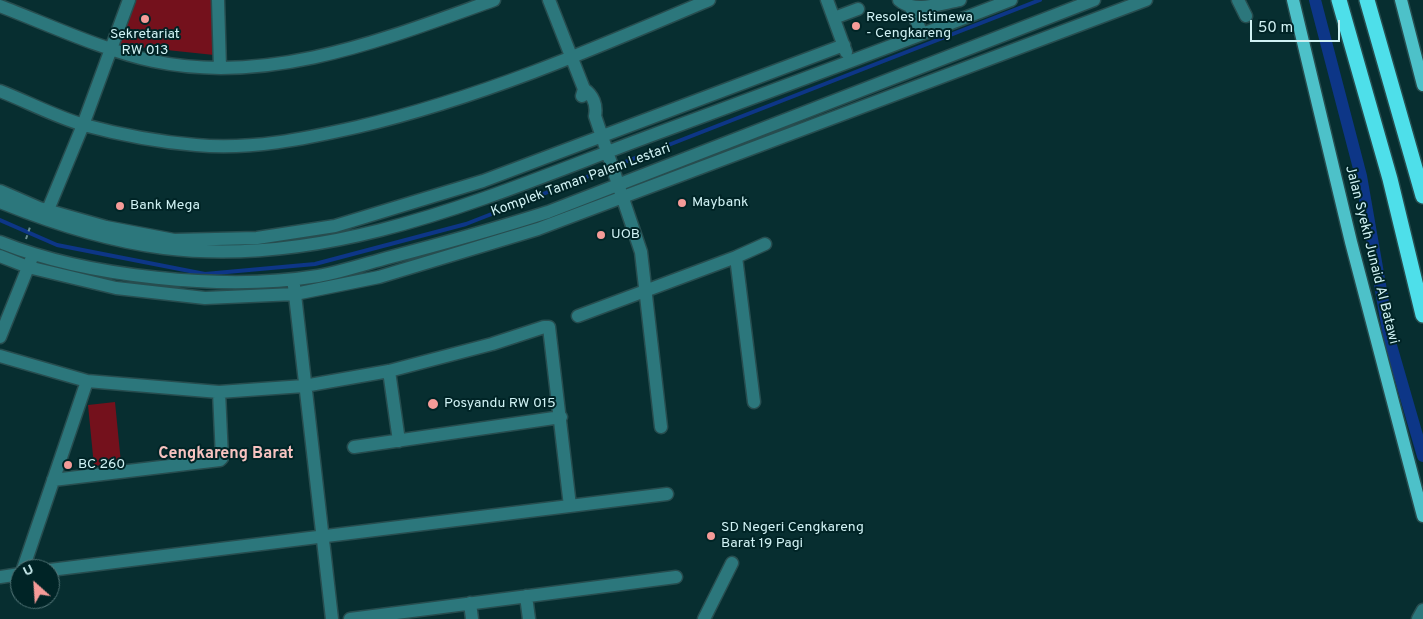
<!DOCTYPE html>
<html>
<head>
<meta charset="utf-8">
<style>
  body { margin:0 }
  #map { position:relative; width:1423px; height:619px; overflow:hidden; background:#072e30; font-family:Overpass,sans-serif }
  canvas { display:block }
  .north { position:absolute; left:10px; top:559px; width:50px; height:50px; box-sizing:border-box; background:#002426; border:1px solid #537678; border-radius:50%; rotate:334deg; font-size:14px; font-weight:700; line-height:20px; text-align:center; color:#d0f2f4 }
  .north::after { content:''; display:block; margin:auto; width:18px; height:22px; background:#f59b98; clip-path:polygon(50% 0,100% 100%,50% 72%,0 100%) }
  .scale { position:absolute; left:1250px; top:20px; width:90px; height:22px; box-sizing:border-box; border:2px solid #d0f2f4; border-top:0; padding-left:6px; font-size:15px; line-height:18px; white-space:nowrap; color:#d0f2f4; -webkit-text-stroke:4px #002426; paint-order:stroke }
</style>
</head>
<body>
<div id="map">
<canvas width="1423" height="619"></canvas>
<div class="north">U</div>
<div class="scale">50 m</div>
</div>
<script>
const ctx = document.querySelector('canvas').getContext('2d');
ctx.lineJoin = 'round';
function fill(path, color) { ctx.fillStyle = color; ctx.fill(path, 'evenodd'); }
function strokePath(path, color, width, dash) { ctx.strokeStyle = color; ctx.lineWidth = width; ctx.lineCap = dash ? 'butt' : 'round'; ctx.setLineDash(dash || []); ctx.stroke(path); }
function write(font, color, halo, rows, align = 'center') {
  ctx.font = font + ' Overpass,sans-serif'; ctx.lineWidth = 4; ctx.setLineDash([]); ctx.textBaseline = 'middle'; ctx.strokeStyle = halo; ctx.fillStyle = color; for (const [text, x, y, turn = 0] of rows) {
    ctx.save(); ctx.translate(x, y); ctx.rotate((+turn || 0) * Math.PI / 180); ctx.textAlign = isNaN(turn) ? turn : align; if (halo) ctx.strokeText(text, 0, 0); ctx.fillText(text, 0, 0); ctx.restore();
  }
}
const green = new Path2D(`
  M135 0H212L214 55 119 45Z
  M115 402 121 463 94 466 88 405Z`);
const stream = new Path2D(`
  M0 220 57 245 205 274 315 264 466 224 1040 0`);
const canal = new Path2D(`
  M1315 0 1361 176 1390 342 1423 456`);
const path = new Path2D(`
  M26 239 30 227`);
const minor = new Path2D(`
  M218 0 220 68
  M549 0 584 89 582 96
  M827 0 846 52
  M899 0C914 14 942 3 960 0
  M1238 0 1246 16
  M0 6C47 24 105 51 153 61 270 86 385 39 494 0
  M910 6 922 34
  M834 18 858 9
  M584 89C593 95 597 105 595 116L641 252 661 427
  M0 91C28 102 56 117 84 125 121 135 159 142 196 145 251 150 304 139 357 127 480 98 594 49 709 0
  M0 191 39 208 106 227 174 240 257 238 335 226 483 181 844 45
  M0 202C52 223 107 241 164 248 332 269 494 194 647 137 769 92 890 47 1011 0
  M45 217 83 125 129 0
  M0 242C87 277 225 291 318 276 341 272 365 264 387 258 441 244 495 229 548 212L1094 0
  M0 256 28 267 116 288 205 298 295 294 379 277 538 229 1146 0
  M736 257 754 402
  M294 286 332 619
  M578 316 736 257 765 244
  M0 337 31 260
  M0 356 87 381 219 392 304 386 389 371 492 344 544 327H549L570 506
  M389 371 399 441
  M354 447 561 417
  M53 480 220 460 222 458 219 392
  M23 569 87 381
  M50 570 667 494
  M0 577 20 574
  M526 596 529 619
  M470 603 472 619
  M350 619 676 577
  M704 619 732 563
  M1418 619 1423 610`);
const major = new Path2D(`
  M1293 0 1351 242 1423 516
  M1401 0 1423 85`);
const highway = new Path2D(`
  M1339 0 1390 179 1423 315
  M1367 0 1423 196`);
const markers = [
  [145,19,5,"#f59b98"],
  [856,26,5,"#f59b98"],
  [682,203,5,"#f59b98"],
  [120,206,5,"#f59b98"],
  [601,235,5,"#f59b98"],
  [433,404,6,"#f59b98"],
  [68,465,5,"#f59b98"],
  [711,536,5,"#f59b98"]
];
const poiNames = [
  ["Resoles Istimewa",866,18],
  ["- Cengkareng",866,34],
  ["Sekretariat",145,35,"center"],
  ["RW 013",145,51,"center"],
  ["Maybank",692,203],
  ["Bank Mega",130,206],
  ["UOB",611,235],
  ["Posyandu RW 015",444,404],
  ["BC 260",78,465],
  ["SD Negeri Cengkareng",721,528],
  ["Barat 19 Pagi",721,544]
];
const streetNames = [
  ["Komplek Taman Palem Lestari",581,181,-20],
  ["Jalan Syekh Junaid Al Batawi",1371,255,76]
];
const quarterNames = [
  ["Cengkareng Barat",226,455]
];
fill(green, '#74111c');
strokePath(stream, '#0d3687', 4);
strokePath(canal, '#0d3687', 12);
strokePath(minor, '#274d4f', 15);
strokePath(major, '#274d4f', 15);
strokePath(highway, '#274d4f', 18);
strokePath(path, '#698d8f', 2, [4, 4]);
strokePath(minor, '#2c777c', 12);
strokePath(major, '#4dc1c9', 12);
strokePath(highway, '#4edfea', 15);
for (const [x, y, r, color] of markers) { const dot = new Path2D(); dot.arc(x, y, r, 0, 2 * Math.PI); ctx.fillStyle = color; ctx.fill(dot); strokePath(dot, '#002426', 2); }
write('14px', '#d0f2f4', '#002426', poiNames, 'left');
write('14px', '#d0f2f4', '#002426', streetNames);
write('bold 16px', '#f7c3c0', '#002426', quarterNames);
</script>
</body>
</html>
